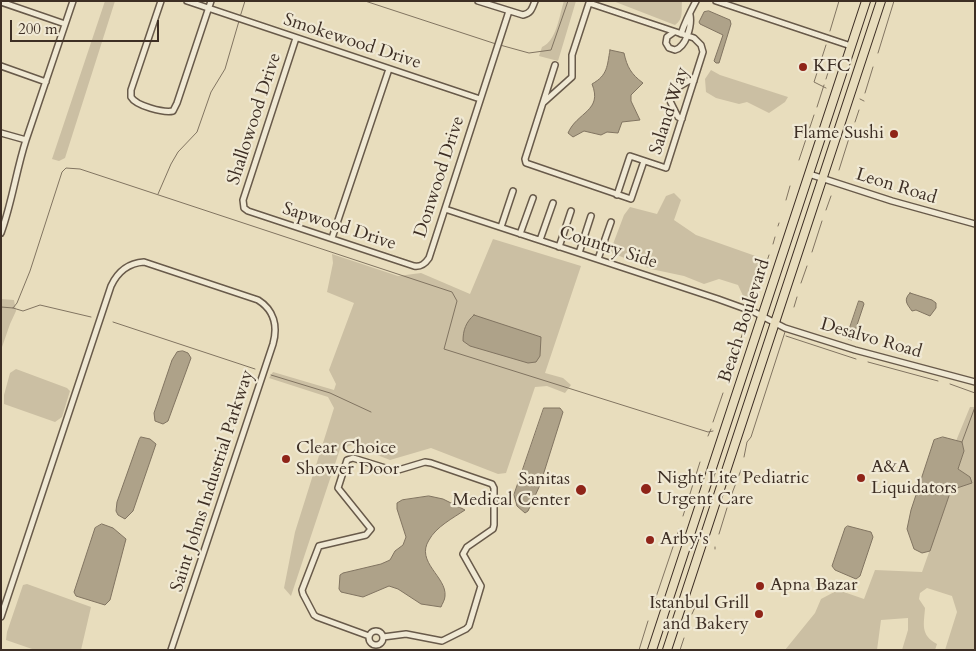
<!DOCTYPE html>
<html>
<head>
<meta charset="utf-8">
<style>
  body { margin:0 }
  #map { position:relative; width:976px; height:651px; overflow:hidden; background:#e8ddbd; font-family:Cardo,serif }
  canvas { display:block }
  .frame { position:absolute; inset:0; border:2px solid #3d2e24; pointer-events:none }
  .scale { position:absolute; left:10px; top:20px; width:149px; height:22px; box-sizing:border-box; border:2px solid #3d2e24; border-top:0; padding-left:6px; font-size:15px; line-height:18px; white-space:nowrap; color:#3d2e24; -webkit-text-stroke:4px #f0e9d4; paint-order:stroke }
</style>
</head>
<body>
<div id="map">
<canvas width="976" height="651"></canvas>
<div class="frame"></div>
<div class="scale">200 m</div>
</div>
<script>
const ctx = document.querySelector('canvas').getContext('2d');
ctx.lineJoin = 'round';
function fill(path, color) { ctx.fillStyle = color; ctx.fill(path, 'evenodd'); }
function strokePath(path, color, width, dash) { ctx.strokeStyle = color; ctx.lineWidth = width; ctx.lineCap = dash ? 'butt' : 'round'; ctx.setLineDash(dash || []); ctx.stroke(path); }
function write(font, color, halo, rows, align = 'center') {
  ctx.font = font + ' Cardo,serif'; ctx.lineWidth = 4.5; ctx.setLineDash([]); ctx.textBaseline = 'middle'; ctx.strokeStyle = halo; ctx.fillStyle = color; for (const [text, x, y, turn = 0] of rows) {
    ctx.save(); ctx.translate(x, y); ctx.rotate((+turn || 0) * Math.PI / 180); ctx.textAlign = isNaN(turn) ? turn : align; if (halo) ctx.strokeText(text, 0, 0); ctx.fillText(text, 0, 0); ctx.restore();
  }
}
const green = new Path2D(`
  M105 1H115L65 158 59 161 52 159Z
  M564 1H576L558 61 539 56 542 47C557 40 559 16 564 1Z
  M613 1H682C681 10 684 19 675 25Z
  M711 70 720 75 788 97 785 102 769 113 747 102 739 104 716 98 706 92 705 79Z
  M674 193 681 200 674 220 696 235 764 259 750 302 745 300 738 285 719 279 704 284 684 276 651 269 610 252 624 215 630 207 657 214 666 196Z
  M493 239 581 266 545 373 563 378 571 385 565 393 547 386 535 387 506 473 498 474 431 448 390 460 352 445 340 449 291 596 284 588 295 532 334 408 328 397 269 378 273 372 334 390 336 384 329 370 354 303 327 292 333 263 332 254 398 276 421 273 470 294Z
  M1 299 14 300 16 311 10 324 1 350Z
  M16 369 67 388 70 391 62 417 55 422 4 404V395L10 373Z
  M970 407H975V650H945L957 612 952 596 927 588 920 593 919 599 925 608C924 624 920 635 937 644L935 650H902L908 630V618L881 620 877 650H785L815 613 821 599 838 590 864 599 875 570 922 572 951 490 961 486 970 477 958 469 964 451 962 442 956 441Z
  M27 584 91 607 81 650H35L6 640 7 632 23 585Z`);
const water = new Path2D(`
  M709 11 730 20 731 24 719 63H716L714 61 723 35 700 24 699 22 704 12Z
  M610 50 624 53C627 67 631 74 643 83L631 95V101L640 120 622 122 618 133 607 132 601 135 584 131 573 137 568 133C577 112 603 111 592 84 608 75 607 66 610 50Z
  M910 293 932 300 936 303V308L930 316 916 310 912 311C907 304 903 300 910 293Z
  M859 301 863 302 864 304 852 340 848 339 847 336Z
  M474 315 541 337 540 356 536 362 528 363 470 346 463 341C463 330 466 322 474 315Z
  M183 351 188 353 191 358 168 421 163 424 155 421 154 413 172 360 177 352Z
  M544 408H560L563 412 540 485 528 511 525 513 517 506 514 495Z
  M141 437 150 439 156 444 133 511 125 519 118 515 116 511 117 502 139 440Z
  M943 437 962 442 964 451 958 469 970 477 972 483 951 490 930 551 922 553 914 549 907 529 911 510 934 440Z
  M429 496 443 499 465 510C453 518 436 527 429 540 415 562 447 577 445 596 445 600 442 604 441 607L421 604 398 589 389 586 363 597 341 592 339 589 340 575 343 573 381 564 390 560 395 551 403 545 406 537 397 509V503L402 500Z
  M102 524 113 528 126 539 110 600 105 605 76 596 74 592 95 528Z
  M848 526 871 532 873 537 860 576 856 579 835 570 832 566 845 528Z`);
const stream = new Path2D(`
  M365 1 496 44
  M240 17 245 1
  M830 31 839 1
  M500 45 529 53 551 50 568 1
  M878 53 894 1
  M826 79 832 60
  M826 88 814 82 826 45
  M865 93 873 67
  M860 99 864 101
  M817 107 824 85
  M855 122 859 110
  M799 160 814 115
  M839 170 850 135
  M158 194 171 164 178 152 197 132 211 92 225 69 239 21
  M786 200 790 186
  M826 210 831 196
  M778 226 779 223
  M773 244 775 237
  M812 252 822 221
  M801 283 807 266
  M753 303 769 255
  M1 307 13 308 17 303 30 271 62 172 66 168 80 169 452 292 457 301 444 349 708 432 713 431
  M794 307 797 297
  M13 308 23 311 40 305 91 317
  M113 322 255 369
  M786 336 856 359
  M741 338 748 318
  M868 362 938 381
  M730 373 739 343
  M271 375 330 393 371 412
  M950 384 975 393
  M713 422 723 393
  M708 436 711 429
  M962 442 975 407
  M744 457 747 442 751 437 785 332
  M731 496 741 470
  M683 516 700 462
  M719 534 727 508
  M715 547V549
  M652 609 679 529
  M692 614 697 603
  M688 627 689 624
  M639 650 648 621
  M680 650 684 638`);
const minor = new Path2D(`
  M161 1 131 90V97C136 106 164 113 173 111L177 103 211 1
  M187 1 480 99
  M478 1 523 15C531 13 532 9 535 1
  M716 1 851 46
  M1 2 65 24
  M674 32 667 37 666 43 669 48 675 50C686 47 692 26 690 15
  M681 34C685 22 690 12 696 1
  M296 38 243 200 244 208 248 211 414 266C421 267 425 264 429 258L509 11
  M555 65 525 159 526 163 631 199 644 161
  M1 66 46 82
  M543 103 572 77V55L589 3 694 38 701 45 703 52 666 168 630 156 617 195
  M682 119 678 117 668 97 670 92 690 80 694 81
  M1 133 26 140
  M809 174 892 201 975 224
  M445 209 718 299 754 312 785 328 855 350 975 382
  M501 227 513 191
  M1 233C12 203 16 171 26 140 42 94 57 47 73 1
  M520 234 533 198
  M332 238 389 69
  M540 240 553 203
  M559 247 571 211
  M579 253 591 216
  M598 259 611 222
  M1 617 111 286C118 271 128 263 144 262L258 300C274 310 278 326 273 344L171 650
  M369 638a7 7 0 1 1 14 0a7 7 0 1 1-14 0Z
  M369 636 317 617 314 615 303 594 302 590 319 546 366 535 371 529 338 488 347 460 353 458 395 471 425 462 431 463 492 484 494 488V525L493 529 467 547 463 554 481 586 469 626 466 629 442 641 406 634 383 637`);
const trunk = new Path2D(`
  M652 650 866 1
  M667 650 881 1`);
const markers = [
  [803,67,5,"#8f2418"],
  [894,134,5,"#8f2418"],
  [286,459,5,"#8f2418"],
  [861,478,5,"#8f2418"],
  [646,489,6,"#8f2418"],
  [581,490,6,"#8f2418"],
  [650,540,5,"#8f2418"],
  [760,586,5,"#8f2418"],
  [759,614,5,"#8f2418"]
];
const streetNames = [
  ["Smokewood Drive",352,42,18],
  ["Saland Way",670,111,-72],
  ["Shallowood Drive",255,119,-72],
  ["Donwood Drive",440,177,-72],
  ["Leon Road",896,187,17],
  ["Sapwood Drive",339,227,18],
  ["Country Side",608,248,18],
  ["Beach Boulevard",745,321,-72],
  ["Desalvo Road",871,339,16],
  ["Saint Johns Industrial Parkway",213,481,-72]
];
const poiNames = [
  ["KFC",813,67],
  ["Flame Sushi",884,134,"right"],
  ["Clear Choice",296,449],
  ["Shower Door",296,470],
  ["A&A",871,468],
  ["Liquidators",871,489],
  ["Night Lite Pediatric",657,479],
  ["Urgent Care",657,500],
  ["Sanitas",570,480,"right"],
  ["Medical Center",570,501,"right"],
  ["Arby's",660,540],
  ["Apna Bazar",770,586],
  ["Istanbul Grill",749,604,"right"],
  ["and Bakery",749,625,"right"]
];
fill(green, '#cbbfa3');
fill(water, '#aea289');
strokePath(water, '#817461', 1);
strokePath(stream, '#817461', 1);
strokePath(minor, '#685a4a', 8);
strokePath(trunk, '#3d2e24', 10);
strokePath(minor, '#f0e9d4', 5);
strokePath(trunk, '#e8ddbd', 8);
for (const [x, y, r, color] of markers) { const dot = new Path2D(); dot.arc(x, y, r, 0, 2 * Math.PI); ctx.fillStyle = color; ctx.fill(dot); strokePath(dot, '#f0e9d4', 2); }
write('18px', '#3d2e24', '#f0e9d4', streetNames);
write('18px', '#3d2e24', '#f0e9d4', poiNames, 'left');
</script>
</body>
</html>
